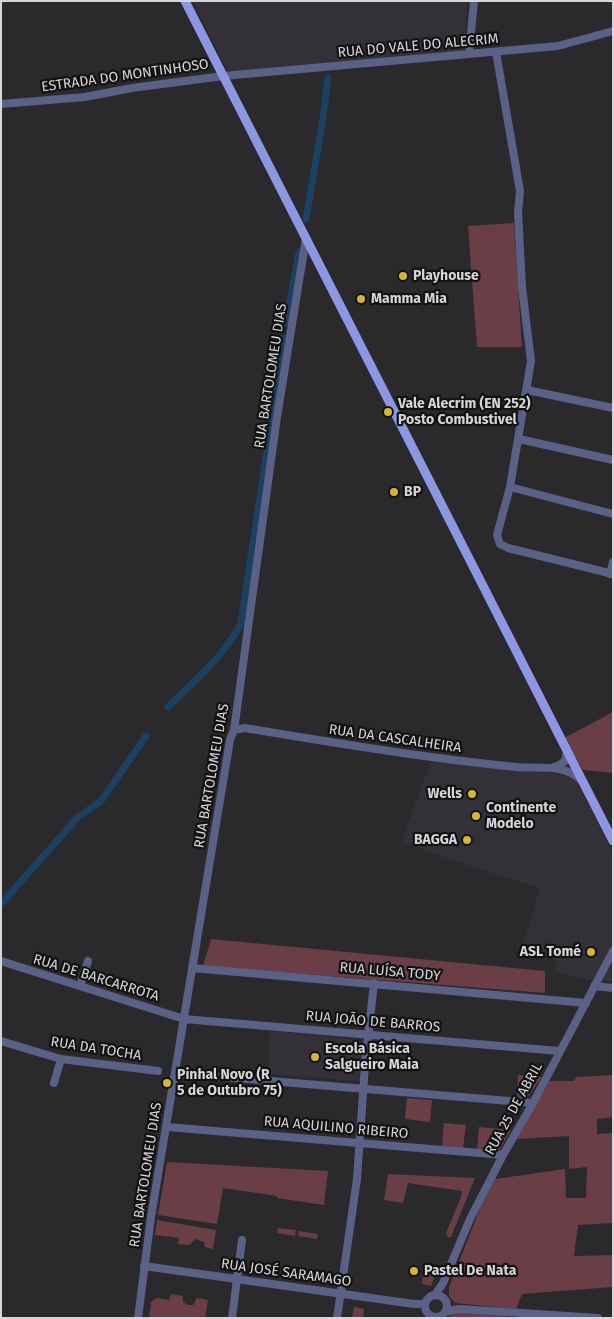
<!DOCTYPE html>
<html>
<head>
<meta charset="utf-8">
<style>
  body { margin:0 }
  #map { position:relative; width:614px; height:1319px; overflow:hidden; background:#2a292c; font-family:"Fira Sans",sans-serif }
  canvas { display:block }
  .frame { position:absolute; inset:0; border:2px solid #d6d6d8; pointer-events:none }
</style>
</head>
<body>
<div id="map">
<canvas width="614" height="1319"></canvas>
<div class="frame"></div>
</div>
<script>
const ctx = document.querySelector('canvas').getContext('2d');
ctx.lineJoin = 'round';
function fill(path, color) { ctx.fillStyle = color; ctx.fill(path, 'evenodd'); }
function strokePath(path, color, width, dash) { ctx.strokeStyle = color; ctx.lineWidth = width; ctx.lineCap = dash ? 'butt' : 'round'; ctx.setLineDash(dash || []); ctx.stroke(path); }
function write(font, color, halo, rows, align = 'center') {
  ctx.font = font + ' "Fira Sans",sans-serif'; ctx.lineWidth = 4.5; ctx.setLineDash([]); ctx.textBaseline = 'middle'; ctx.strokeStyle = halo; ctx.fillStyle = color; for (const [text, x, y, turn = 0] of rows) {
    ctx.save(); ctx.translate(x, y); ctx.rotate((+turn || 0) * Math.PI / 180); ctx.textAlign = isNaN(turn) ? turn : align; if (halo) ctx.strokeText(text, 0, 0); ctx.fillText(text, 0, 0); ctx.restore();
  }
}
const built = new Path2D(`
  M192 1H468L464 51 228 72Z
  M434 754 519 767 560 775 575 779 613 852V982L592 980 556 973 555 959 522 946 540 888 471 866 401 842Z
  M270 1031 364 1040 361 1078 358 1081 268 1074Z`);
const green = new Path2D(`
  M514 223 522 347H477L468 226Z
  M613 712V773L583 770 564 738Z
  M211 939 545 971V993L203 966Z
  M518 1075 542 1077 527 1098H517Z
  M613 1075V1117L597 1119V1134L613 1133V1223L578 1225 574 1256 613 1255V1287L522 1294 516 1309 455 1303 449 1296V1287L481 1206 495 1179 565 1169 566 1198H586L587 1167 569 1169V1136L517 1139 549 1081H574L576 1077Z
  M407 1098 432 1100 430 1122 405 1119Z
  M444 1123 466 1125 463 1148 442 1146Z
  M479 1127 511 1130 499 1151 477 1149Z
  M167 1162 328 1171 324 1205 277 1198V1196L223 1188 217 1224 158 1215Z
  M388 1174 475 1178 451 1237H448L446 1233 461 1197 462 1191 408 1183 403 1203 384 1200Z
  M157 1220 216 1230 213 1249 205 1247 204 1242 195 1239 189 1245 178 1244 179 1238 155 1235Z
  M278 1228 296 1230 295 1236 277 1233Z
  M299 1231 318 1234 317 1239 298 1236Z
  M425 1267 435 1268 437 1270 431 1286 422 1284 423 1269Z
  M171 1294 183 1296V1302L188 1305H193L197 1298 208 1300 205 1318H149L151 1302 156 1298 169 1300Z
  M354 1307 364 1309 363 1318H352Z
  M458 1313 506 1316 508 1318H445Z`);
const canal = new Path2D(`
  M306 219 323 118 328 78
  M286 323 299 252
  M168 707C194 681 224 657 241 623L284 338
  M1 904 78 817 101 801 146 736`);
const minor = new Path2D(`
  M496 52 520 191 518 213 522 287 531 361 510 487 497 535 500 544 508 548 613 574
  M469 54 474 1
  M1 104 85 97 132 88 223 76 558 46 613 31
  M527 390 613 408
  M519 439 613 460
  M510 487 613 514
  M610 574 613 562
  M234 730 245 728C336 743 425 758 516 767 539 769 563 763 581 780
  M554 767 558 766 565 761 567 751
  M1 961 184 1019 559 1051
  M192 968 586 1003
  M80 986 88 961
  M594 986 613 988
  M1 1041 61 1059 158 1071
  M175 1073 533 1103
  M54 1083 61 1059
  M167 1127 503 1155
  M144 1266 414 1304H425
  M425 1306a11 11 0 1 1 22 0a11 11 0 1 1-22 0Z
  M435 1295 443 1283 470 1219 503 1155 533 1103 613 951
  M445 1312 459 1309 598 1318
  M138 1318 151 1217 230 740 234 730 277 417 306 238
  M232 1318 242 1240
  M337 1318 357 1179 365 1065 374 983`);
const major = new Path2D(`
  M185 1 613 841`);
const markers = [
  [403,276,5,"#d6b534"],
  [361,299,5,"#d6b534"],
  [388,412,5,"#d6b534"],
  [394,492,5,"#d6b534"],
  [472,794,5,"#d6b534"],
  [476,816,5,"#d6b534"],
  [467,840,5,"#d6b534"],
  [591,952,5,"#d6b534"],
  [315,1057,5,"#d6b534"],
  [167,1083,5,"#d6b534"],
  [414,1271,5,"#d6b534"]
];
const streetNames = [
  ["RUA DO VALE DO ALECRIM",418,46,-5],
  ["ESTRADA DO MONTINHOSO",125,76,-8],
  ["RUA BARTOLOMEU DIAS",271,376,-81],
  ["RUA DA CASCALHEIRA",395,739,8],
  ["RUA BARTOLOMEU DIAS",212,776,-80],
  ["RUA LUÍSA TODY",390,972,5],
  ["RUA DE BARCARROTA",96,978,17],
  ["RUA JOÃO DE BARROS",373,1022,5],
  ["RUA DA TOCHA",96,1049,9],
  ["RUA 25 DE ABRIL",514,1109,-61],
  ["RUA AQUILINO RIBEIRO",336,1128,5],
  ["RUA BARTOLOMEU DIAS",146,1175,-81],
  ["RUA JOSÉ SARAMAGO",286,1273,8]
];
const poiNames = [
  ["Playhouse",413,276],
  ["Mamma Mia",371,299],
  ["Vale Alecrim (EN 252)",398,404],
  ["Posto Combustivel",398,420],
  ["BP",404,492],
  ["Wells",462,794,"right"],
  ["Continente",486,808],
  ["Modelo",486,824],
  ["BAGGA",457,840,"right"],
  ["ASL Tomé",581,952,"right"],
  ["Escola Básica",325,1049],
  ["Salgueiro Maia",325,1065],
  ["Pinhal Novo (R",177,1075],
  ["5 de Outubro 75)",177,1091],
  ["Pastel De Nata",424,1271]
];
fill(built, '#343038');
fill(green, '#6a3d47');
strokePath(canal, '#1c4062', 7);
strokePath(minor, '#5b6186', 8);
strokePath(major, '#8d96e2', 9);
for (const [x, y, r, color] of markers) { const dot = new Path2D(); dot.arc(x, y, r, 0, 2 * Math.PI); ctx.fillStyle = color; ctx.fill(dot); strokePath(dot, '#121213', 2); }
write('14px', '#d6d6d8', '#121213', streetNames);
write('bold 14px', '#d6d6d8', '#121213', poiNames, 'left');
</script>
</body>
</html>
